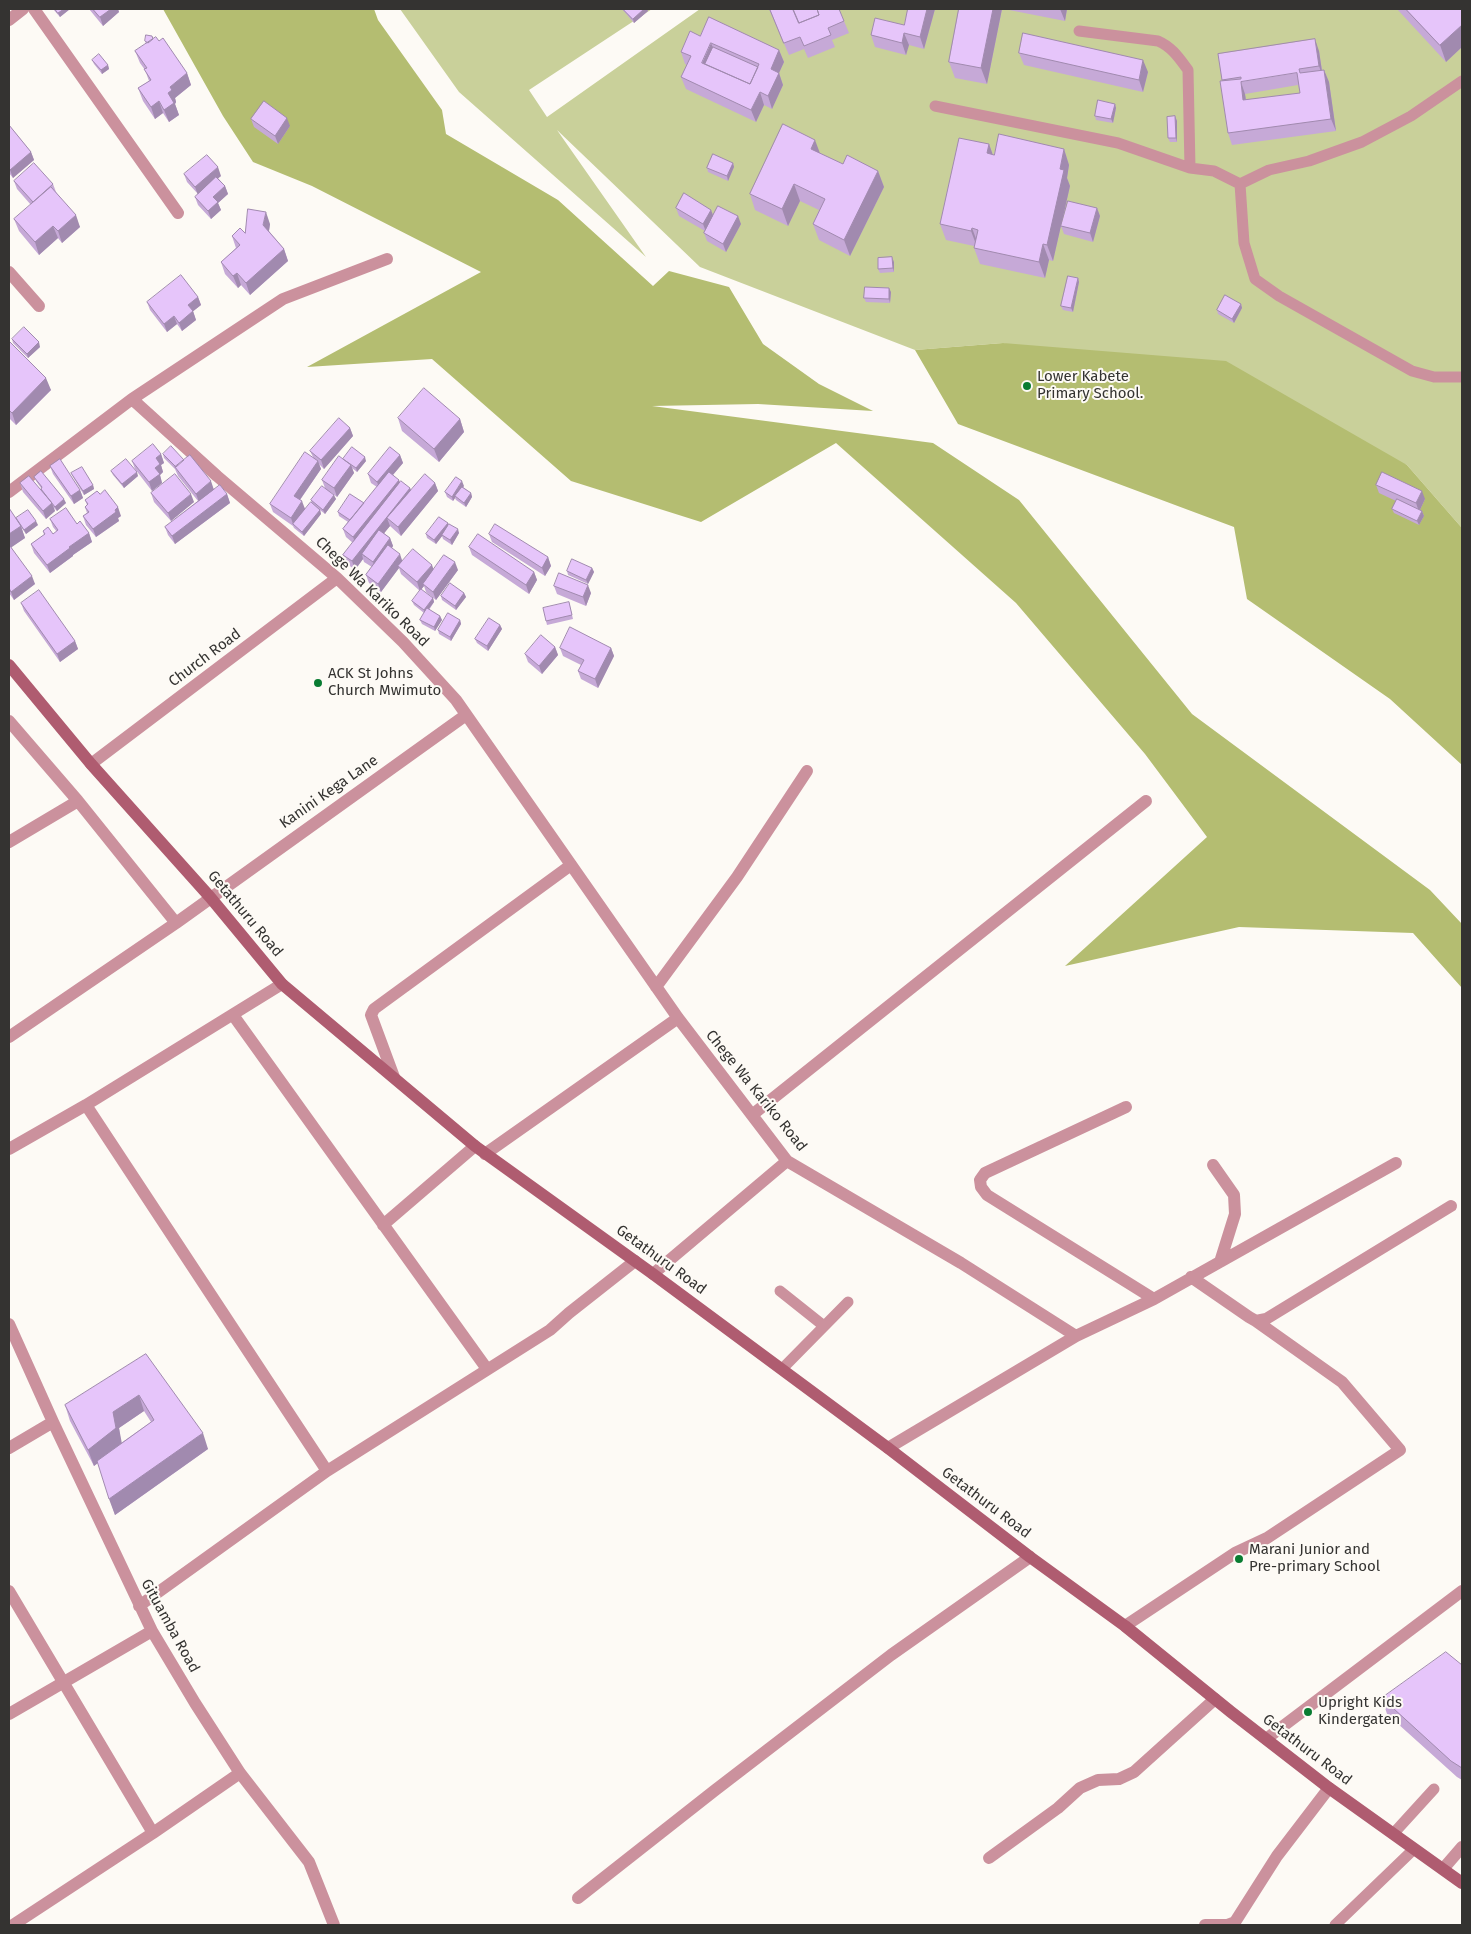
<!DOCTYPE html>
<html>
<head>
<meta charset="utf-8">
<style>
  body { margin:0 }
  #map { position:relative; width:1471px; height:1934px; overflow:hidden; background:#fdfaf5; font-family:"Fira Sans",sans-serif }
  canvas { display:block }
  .frame { position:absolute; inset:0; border:10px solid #343331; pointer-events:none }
</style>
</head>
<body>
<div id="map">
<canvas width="1471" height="1934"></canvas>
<div class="frame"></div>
</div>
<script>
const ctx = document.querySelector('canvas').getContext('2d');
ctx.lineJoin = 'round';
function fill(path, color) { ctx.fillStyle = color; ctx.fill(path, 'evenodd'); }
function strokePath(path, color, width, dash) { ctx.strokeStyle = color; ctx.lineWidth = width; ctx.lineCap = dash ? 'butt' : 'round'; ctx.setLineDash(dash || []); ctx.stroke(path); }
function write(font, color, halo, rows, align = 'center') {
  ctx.font = font + ' "Fira Sans",sans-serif'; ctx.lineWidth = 4; ctx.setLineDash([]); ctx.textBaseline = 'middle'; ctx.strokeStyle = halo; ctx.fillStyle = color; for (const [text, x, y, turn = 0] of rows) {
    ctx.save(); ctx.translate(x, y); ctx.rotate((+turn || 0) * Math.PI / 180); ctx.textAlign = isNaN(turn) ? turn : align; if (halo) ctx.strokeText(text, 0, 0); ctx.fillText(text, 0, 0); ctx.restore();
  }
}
const green = new Path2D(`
  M400 9H652L529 90 547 117 700 9H1462V528L1407 465 1003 343 915 350 700 267 557 130 646 257 459 92Z`);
const forest = new Path2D(`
  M163 9H374L378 20 442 110 446 134 558 200 653 286 669 271 729 287 763 344 819 384 873 411 758 404 652 406 933 443 1019 500 1192 714 1430 890 1462 924V988L1413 933 1239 927 1065 966 1207 837 1145 754 1016 603 836 443 701 522 571 481 432 359 307 367 481 272 312 186 253 162 223 116Z
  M1003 343 1226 361 1407 465 1462 528V765L1390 699 1247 599 1234 527 958 424 915 350Z`);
const service = new Path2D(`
  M1079 31 1158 41C1172 47 1179 58 1188 70L1190 168
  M935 106 1118 143 1190 168 1214 171 1240 184 1269 170 1309 161 1362 142 1411 116 1462 81
  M1240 184 1244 243 1255 279 1279 296 1412 371 1434 377H1462
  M780 1291 824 1326
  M782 1369 848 1302
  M1393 1834 1434 1789
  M1335 1925 1414 1849`);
const minor = new Path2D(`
  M34 9 178 213
  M9 20 23 9
  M9 272 39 306
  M132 399 217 476 337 578 403 642 456 700 678 1018 787 1161 961 1263 1076 1336
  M9 492 132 399 283 299 387 259
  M9 721 78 801 176 923
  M91 764 337 578
  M9 842 78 801
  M656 987 737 877 807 771
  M233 1015 487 1369
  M9 1037 176 923 466 715
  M394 1077 371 1015 374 1009 571 865
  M86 1105 327 1471 550 1330 569 1313 635 1261
  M1126 1107 985 1173 980 1180 981 1187 987 1195 1154 1299
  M752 1115 1146 801
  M9 1149 86 1105 282 984
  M485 1154 678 1018
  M1213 1165 1234 1195 1235 1214 1220 1262
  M383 1225 475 1146
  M653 1274 787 1161
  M1191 1277 1249 1317 1256 1321 1266 1319 1451 1206
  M9 1324 53 1422 152 1631 195 1703 240 1773 309 1862 334 1925
  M9 1448 53 1422
  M888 1448 1076 1336 1154 1299 1396 1163
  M9 1591 153 1833
  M139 1606 327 1471
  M1125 1626 1235 1553 1267 1538 1400 1450 1342 1382 1256 1321
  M9 1714 152 1631
  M1266 1739 1462 1591
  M989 1858 1058 1808 1080 1788 1098 1780 1119 1779 1134 1772 1215 1699
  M1443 1869 1462 1847
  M578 1898 714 1791 891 1655 1030 1557
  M13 1925 153 1833 240 1773
  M1205 1925H1227L1235 1922 1277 1856 1329 1788`);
const secondary = new Path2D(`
  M9 665 91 764 210 897 282 984 475 1146 653 1274 888 1448 1030 1557 1125 1626 1231 1712 1329 1788 1462 1883`);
const wall = new Path2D(`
  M53 9H70L60 17Z
  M89 9H118L119 12 103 26Z
  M622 9H647L648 11 634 23Z
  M769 9H839L849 33 832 40 835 47 808 58 804 49 789 55Z
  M935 9 924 49 909 45 906 55 875 47 871 35 904 25Z
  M959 9H1002L987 84 955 78 949 62Z
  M1004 9H1067L1065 21Z
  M1397 9H1462V47L1446 62Z
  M700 36 779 50 784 62 779 73 783 85 772 109 764 105 756 122 686 89 681 77 687 65 685 64 681 52Z
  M153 39 187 73 191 85 175 98 176 102 175 104 179 115 169 122 163 113 155 119 143 101 138 88 149 81 145 70 140 63 135 51 146 44 145 41Z
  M1319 51 1322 70H1324L1329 82 1336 131 1232 145 1228 133 1222 81 1218 54ZM1298 85 1300 93 1246 100 1245 94Z
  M1019 53 1148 72 1143 92 1024 65Z
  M92 60 108 65 109 69 102 74 94 64Z
  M1115 104 1116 108 1113 123 1096 120 1095 116Z
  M1175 116 1177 121V142H1170L1168 138Z
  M251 119 290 126 278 144 254 127Z
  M9 125 31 152 34 160 13 178 9 173Z
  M989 144 993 155H994L1064 149 1069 165 1067 178 1070 186 1053 261 1049 260 1045 278 980 264 974 248V246L946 240 940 224Z
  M820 154 843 164 878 171 884 187 850 256 819 240 813 224 819 210 800 201 788 226 755 210 750 194Z
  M733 163 734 167 728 181 708 172 707 168Z
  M184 174 221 176 218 178 225 186 228 194 218 203 221 210 211 219 198 205 195 197 198 194 187 182Z
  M14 181 53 184 56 192 80 227 62 243 58 238 39 255 19 231 14 219 31 205 17 189Z
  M676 208 711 210 713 215 741 224 726 252 707 241 704 233 705 231 679 216Z
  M1097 208 1100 216 1093 242 1064 234 1061 226Z
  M270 224 269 231 284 249 288 261 250 295 241 285 238 288 225 274 221 262 236 248 232 236 245 233Z
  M894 262V272L880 273 878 269Z
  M1078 278 1079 282 1073 312 1063 310 1061 306Z
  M891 292 890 303 866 302 864 298Z
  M198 297 201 305 193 311 196 320 182 331 177 324 167 332 150 310 147 302Z
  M1241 304 1242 308 1234 323 1218 314 1217 310Z
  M12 339 40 347 28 358 13 343Z
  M9 341 51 390 16 425 9 418Z
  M398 418 460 419 464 432 439 462 402 431Z
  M350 428 353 436 324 469 319 464 321 469 300 500 305 509 312 504 311 500 325 488 322 480 343 460 366 461 357 472 352 468 354 473 337 497 329 491 336 499 325 514 320 510 321 514 304 536 294 528 293 526 273 512 270 504 313 457 310 451Z
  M161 454 164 463 161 465 163 472 160 475 162 483 152 491 135 469 132 461Z
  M163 454 214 489 227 494 230 503 175 544 168 535 165 527 198 501 178 476 175 469 164 458Z
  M400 455 403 463 393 475 400 483 410 488 411 490 435 483 438 491 401 536 390 526 384 533 390 538 393 546 392 548 402 561 433 570H458L436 600 426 592 424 586 420 591 401 574 399 568 381 592 369 583 366 575 372 567 364 562 363 559 355 570 346 563 343 555 353 543 346 537 343 529 348 522 339 516 338 512 364 503 377 487 371 483 368 474Z
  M50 466 80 490 83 498 74 504 53 474Z
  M111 471 138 476 124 488 113 475Z
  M71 473 93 485 94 489 84 495 73 477Z
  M34 477 66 503 57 511 53 507 55 511 46 519 23 492 20 483 41 490V488L36 481Z
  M1376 485 1425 499 1420 510 1422 511 1424 516 1419 525 1394 513 1392 509 1396 501 1379 493Z
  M464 486 463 487 471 493 472 497 466 507 456 500 455 498 453 501 447 497 445 492Z
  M151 493 194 502 171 521 154 502Z
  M85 500 121 516 118 518 119 521 96 537 86 525 83 516 87 513 85 507 87 505Z
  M9 508 17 521 16 518 38 525 26 534 21 527 25 538 11 547 35 584 14 600 9 593Z
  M50 519 77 524 89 533 92 542 73 555V556L50 573 34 553 31 544 44 535 43 531 53 534 57 532 53 527Z
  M448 523V525L459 533 452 545 443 539 442 536 436 544 427 538 426 534Z
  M489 534 548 557 551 566 545 576 492 542Z
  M469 547 534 572 537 580 529 594 472 555Z
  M592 568 594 572 588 584 568 575 567 571Z
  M554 586 591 593 586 606 557 594Z
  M464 593 466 597 456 610 442 600 441 596Z
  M433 598 434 602 429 610 440 616 442 620 435 631 422 624 420 620 424 613 414 605 412 601Z
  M569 602 573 619 547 625 546 621Z
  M21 603 75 641 78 649 60 662 24 611Z
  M460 620 461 624 451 641 439 634 438 630Z
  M500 625 502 629 488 651 477 643 475 639Z
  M555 647 558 655 542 674 528 662 525 654Z
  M560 648H611L614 656 598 688 581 679 578 671 581 665 563 656Z
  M146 1354 208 1449 115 1515 98 1463 94 1466 70 1421 65 1405ZM144 1411 151 1422 121 1443 119 1428Z
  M1462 1665V1780L1457 1777 1387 1714 1382 1698Z`);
const shadedWall = new Path2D(`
  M64 9H70L60 17 58 13Z
  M111 9H118L119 12 103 26 100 17Z
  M644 9H647L648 11 634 23 633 19Z
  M927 9H935L924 49 920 37Z
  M993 9H1002L987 84 981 68Z
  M1060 9H1067L1065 21Z
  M1462 25V47L1446 62 1440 45Z
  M904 33 909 45 906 55 902 43Z
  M1315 39 1319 51 1323 78 1319 66Z
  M711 43 716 55 704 67 702 63Z
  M779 50 784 62 779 73 783 85 772 109 768 96 771 69Z
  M1143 60 1148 72 1143 92 1139 80Z
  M108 65 109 69 102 74 101 70Z
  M1324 70 1329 82 1336 131 1331 119Z
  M187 73 191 85 175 98 176 102 175 104 179 115 169 122 164 110 170 87Z
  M1241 82 1245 94 1248 113 1243 100Z
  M760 92 764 105 756 122 751 110Z
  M159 101 163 113 155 119 151 107Z
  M1115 104 1116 108 1113 123 1111 119Z
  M1175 116 1177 121V142L1176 138Z
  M287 118 290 126 278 144 275 136Z
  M815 140 821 156 811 149Z
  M989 144 995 161 987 153Z
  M1064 149 1069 165 1067 178 1070 186 1053 261 1047 245 1060 169Z
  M31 152 34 160 13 178 10 170Z
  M733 163 734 167 728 181 727 176Z
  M218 167 221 176 198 195 195 187Z
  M878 171 884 187 850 256 844 240Z
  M794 184 800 201 788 226 782 209Z
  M225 186 228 194 218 203 221 210 211 219 208 211 213 197Z
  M1097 208 1100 216 1093 242 1090 233Z
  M711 210 714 218 706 232 703 224Z
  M266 212 270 224 268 237 263 225Z
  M76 215 80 227 62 243 58 231Z
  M738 216 741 224 726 252 723 244Z
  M53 226 58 238 39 255 35 242Z
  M972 228 978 244 977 247 971 231Z
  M1043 244 1049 260 1045 278 1039 262Z
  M284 249 288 261 250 295 246 283Z
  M892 257 894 262V272L893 268Z
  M237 273 241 285 238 288 233 276Z
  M1078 278 1079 282 1073 312 1071 308Z
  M889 288 891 292 890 303 889 299Z
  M198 297 201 305 191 313 188 305Z
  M1241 304 1242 308 1234 323 1232 319Z
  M193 311 196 320 182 331 179 323Z
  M174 316 177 324 167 332 164 324Z
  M39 342 40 347 28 358 27 354Z
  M46 378 51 390 16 425 12 413Z
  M460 419 464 432 439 462 434 449Z
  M350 428 353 436 324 469 321 460Z
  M161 454 164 463 161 465 163 472 160 475 162 483 152 491 149 482 155 468 156 458Z
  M400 455 403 463 380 490 377 482Z
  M365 457 366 461 357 472 356 468Z
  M318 461 321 469 297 504 294 496Z
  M351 465 354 473 337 497 334 488Z
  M137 472 138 476 124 488 122 484Z
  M399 480 402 488 356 545 353 537Z
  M211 481 214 490 199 502 196 494Z
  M462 481 464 486 456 497 455 496V498L453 501 452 497Z
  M435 483 438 491 401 536 398 527Z
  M93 485 94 489 84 495 83 491Z
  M410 488 413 496 387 518 390 526 365 557 362 554 363 559 355 570 352 561Z
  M80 490 83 498 74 504 71 496Z
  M1422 491 1425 499 1419 512 1416 503Z
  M471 493 472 497 466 507 464 503Z
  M191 494 194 502 171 521 168 513Z
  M227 494 230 503 175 544 172 536Z
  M334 495 336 499 325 514 323 510Z
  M64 499 66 503 57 511 55 507Z
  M302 501 305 509 293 524 291 518Z
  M52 503 55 511 46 519 43 511Z
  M118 507 121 516 118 518 119 521 96 537 93 529Z
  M320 510 321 514 304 536 302 532Z
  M1422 511 1424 516 1419 525 1417 521Z
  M36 521 38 525 26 534 24 530Z
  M448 523 449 527 436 544 434 540Z
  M21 526 25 538 9 549V534Z
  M458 529 459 533 452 545 450 540Z
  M89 533 92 542 73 555V556L50 573 47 565 69 547Z
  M390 538 393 546 376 570 373 562Z
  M400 554 403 563 398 566 399 568 381 592 378 584Z
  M548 557 551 566 545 576 542 568Z
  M455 562 458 570 436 600 433 592Z
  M432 565 435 573 423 584 424 586 420 591 417 582Z
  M592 568 594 572 588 584 586 580Z
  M534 572 537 580 529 594 526 585Z
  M32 576 35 584 14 600 11 592Z
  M588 585 591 593 586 606 583 597Z
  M464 593 466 597 456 610 455 606Z
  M433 598 434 602 425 614 424 610Z
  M440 616 442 620 435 631 434 627Z
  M460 620 461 624 451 641 450 637Z
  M500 625 502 629 488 651 487 646Z
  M75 641 78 649 60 662 57 654Z
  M555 647 558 655 542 674 539 666Z
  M611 648 614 656 598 688 595 679Z
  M139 1395 144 1411 119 1428 122 1444 94 1466 88 1450 113 1412Z
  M203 1433 208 1449 115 1515 109 1499Z`);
const building = new Path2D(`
  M55 9H64L58 13Z
  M93 9H111L100 17Z
  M623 9H644L633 19Z
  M770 9H793L799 23 819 15 817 9H839L844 21 828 28 831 35 804 46 800 37 784 43Z
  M793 9H817L819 15 799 23Z
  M908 9H927L920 37 904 33 902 43 871 35 875 18 904 25Z
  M959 9H993L981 68 949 62Z
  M1406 9H1462V25L1440 45Z
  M709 17 779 50 771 69 779 73 768 96 760 92 751 110 681 77 691 56 681 52 690 31 700 36ZM711 43 759 64 750 84 702 63Z
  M1023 33 1143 60 1139 80 1019 53Z
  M146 35 152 36 153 39 148 43 145 41Z
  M156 37 159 41 163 38 187 73 170 87 172 90 168 93 174 103 164 110 159 101 151 107 138 88 151 80 144 69 147 68 135 51Z
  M1315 39 1319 66 1299 69 1300 73 1324 70 1331 119 1228 133 1220 81 1241 79V77L1222 80 1218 54ZM1297 73 1300 93 1243 100 1241 82Z
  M713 47 758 67 750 84 705 64Z
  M99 54 108 65 101 70 92 60Z
  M1098 100 1115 104 1111 119 1095 116Z
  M264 101 287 118 275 136 251 119Z
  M1175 116 1176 138H1168L1167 117Z
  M783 124 815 140 811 149 843 164 847 155 878 171 844 240 813 224 825 199 794 184 782 209 750 194Z
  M9 125 31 152 10 170 9 168Z
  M999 134 1064 149 1060 169 1064 170 1047 245 1043 244 1039 262 974 248 978 230 972 228 971 231 940 224 959 138 989 144 987 153 994 155Z
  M713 154 733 163 727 176 707 168Z
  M207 155 218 167 195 187 184 174Z
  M34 163 53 184 33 202 14 181Z
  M216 177 225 186 213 197 218 202 208 211 195 197Z
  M51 187 76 215 58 231 53 226 35 242 14 219Z
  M684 193 711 210 703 224 676 208Z
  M1068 201 1097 208 1090 233 1061 226Z
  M718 206 738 216 723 244 704 233Z
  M248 209 266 212 263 225 284 249 246 283 237 273 233 276 221 262 240 245 232 236 240 228 245 233Z
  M892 257 893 268 878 269V258Z
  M181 275 198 297 188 305 193 311 179 323 174 316 164 324 147 302Z
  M1068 276 1078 278 1071 308 1061 306Z
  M865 287 889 288V299L864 298Z
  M1225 295 1241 304 1232 319 1217 310Z
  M24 327 39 342 27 354 12 339Z
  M9 341 46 378 12 413 9 410Z
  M424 388 460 419 434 449 398 418Z
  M339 418 350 428 321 460 310 451Z
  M153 444 161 454 156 458 160 464 155 468 160 474 149 482 132 461Z
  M171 446 184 460 176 467 163 454Z
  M352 447 365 457 356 468 343 459Z
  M390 447 400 455 377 482 368 474Z
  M305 452 318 461 294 496 302 501 291 518 270 504Z
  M190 455 211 481 196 494 175 467Z
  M339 456 351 465 334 488 322 480Z
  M60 459 80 490 71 496 50 466Z
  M126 459 137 472 122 484 111 471Z
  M82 467 93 485 83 491 71 473Z
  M41 471 64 499 55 507 41 489 42 487 34 477Z
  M389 472 399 480 353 537 343 529Z
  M1382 472 1422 491 1416 503 1376 485Z
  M175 474 191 494 168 513 151 493Z
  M425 474 435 483 398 527 387 518Z
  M29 476 52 503 43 511 20 483Z
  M456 477 462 481 452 497 445 492Z
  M401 481 410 488 352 561 343 555Z
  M220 485 227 494 172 536 165 527Z
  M322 486 334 495 323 510 311 500Z
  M462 487 471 493 464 503 455 496Z
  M105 490 118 507 115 510 116 512 93 529 83 516 89 512 85 507 88 504 85 500 97 491 100 494Z
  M350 494 364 503 350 520 338 512Z
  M1397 499 1422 511 1417 521 1392 509Z
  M311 502 320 510 302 532 293 524Z
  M9 508 21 526 9 534Z
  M66 508 77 524 80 521 89 533 69 547 70 548 47 565 31 544 45 534 43 531 48 527 53 534 58 530 50 519Z
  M28 510 36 521 24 530 16 518Z
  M439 517 448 523 434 540 426 534Z
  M449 524 458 529 450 540 442 535Z
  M495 524 548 557 542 568 489 534Z
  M379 530 390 538 373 562 362 554Z
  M478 534 534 572 526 585 469 547Z
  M388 545 400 554 378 584 366 575Z
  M10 546 32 576 11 592 9 588V547Z
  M413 549 432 565 417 582 398 566Z
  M444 555 455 562 433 592 423 584Z
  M572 559 592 568 586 580 567 571Z
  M559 573 588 585 583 597 554 586Z
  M450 583 464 593 455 606 441 596Z
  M421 589 433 598 424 610 412 601Z
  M39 590 75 641 57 654 21 603Z
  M569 602 572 615 546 621 543 608Z
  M427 608 440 616 434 627 420 620Z
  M448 613 460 620 450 637 438 630Z
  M489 618 500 625 487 646 475 639Z
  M570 627 611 648 595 679 578 671 584 660 560 648Z
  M541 635 555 647 539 666 525 654Z
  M146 1354 203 1433 109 1499 97 1461 154 1420 139 1395 113 1412 116 1428 88 1450 65 1405Z
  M1446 1652 1462 1665V1768L1451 1761 1382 1698Z`);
const markers = [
  [1027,386,5,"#097c32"],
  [318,683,5,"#097c32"],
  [1239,1559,5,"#097c32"],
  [1308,1712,5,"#097c32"]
];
const poiNames = [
  ["Lower Kabete",1037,377],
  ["Primary School.",1037,394],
  ["ACK St Johns",328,674],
  ["Church Mwimuto",328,691],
  ["Marani Junior and",1249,1550],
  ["Pre-primary School",1249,1567],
  ["Upright Kids",1318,1703],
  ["Kindergaten",1318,1720]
];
const streetNames = [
  ["Chege Wa Kariko Road",372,592,44],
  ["Church Road",205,658,-37],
  ["Kanini Kega Lane",329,792,-35],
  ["Getathuru Road",245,914,50],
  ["Chege Wa Kariko Road",756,1091,51],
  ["Getathuru Road",661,1260,36],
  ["Getathuru Road",986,1503,37],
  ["Gituamba Road",170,1626,61],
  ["Getathuru Road",1307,1750,37]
];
fill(green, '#c9d09a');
fill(forest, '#b4bd71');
strokePath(service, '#cb919d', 11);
strokePath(minor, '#cb919d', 12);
strokePath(secondary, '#af5c70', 12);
fill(wall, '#c6a9d7');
fill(shadedWall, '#a18aaf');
fill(building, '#e6c5fa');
strokePath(building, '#a18aaf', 1);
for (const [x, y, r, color] of markers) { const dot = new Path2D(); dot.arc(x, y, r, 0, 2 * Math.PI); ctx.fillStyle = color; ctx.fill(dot); strokePath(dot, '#fdfaf5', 2); }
write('15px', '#343331', '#fdfaf5', poiNames, 'left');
write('15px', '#343331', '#fdfaf5', streetNames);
</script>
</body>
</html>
